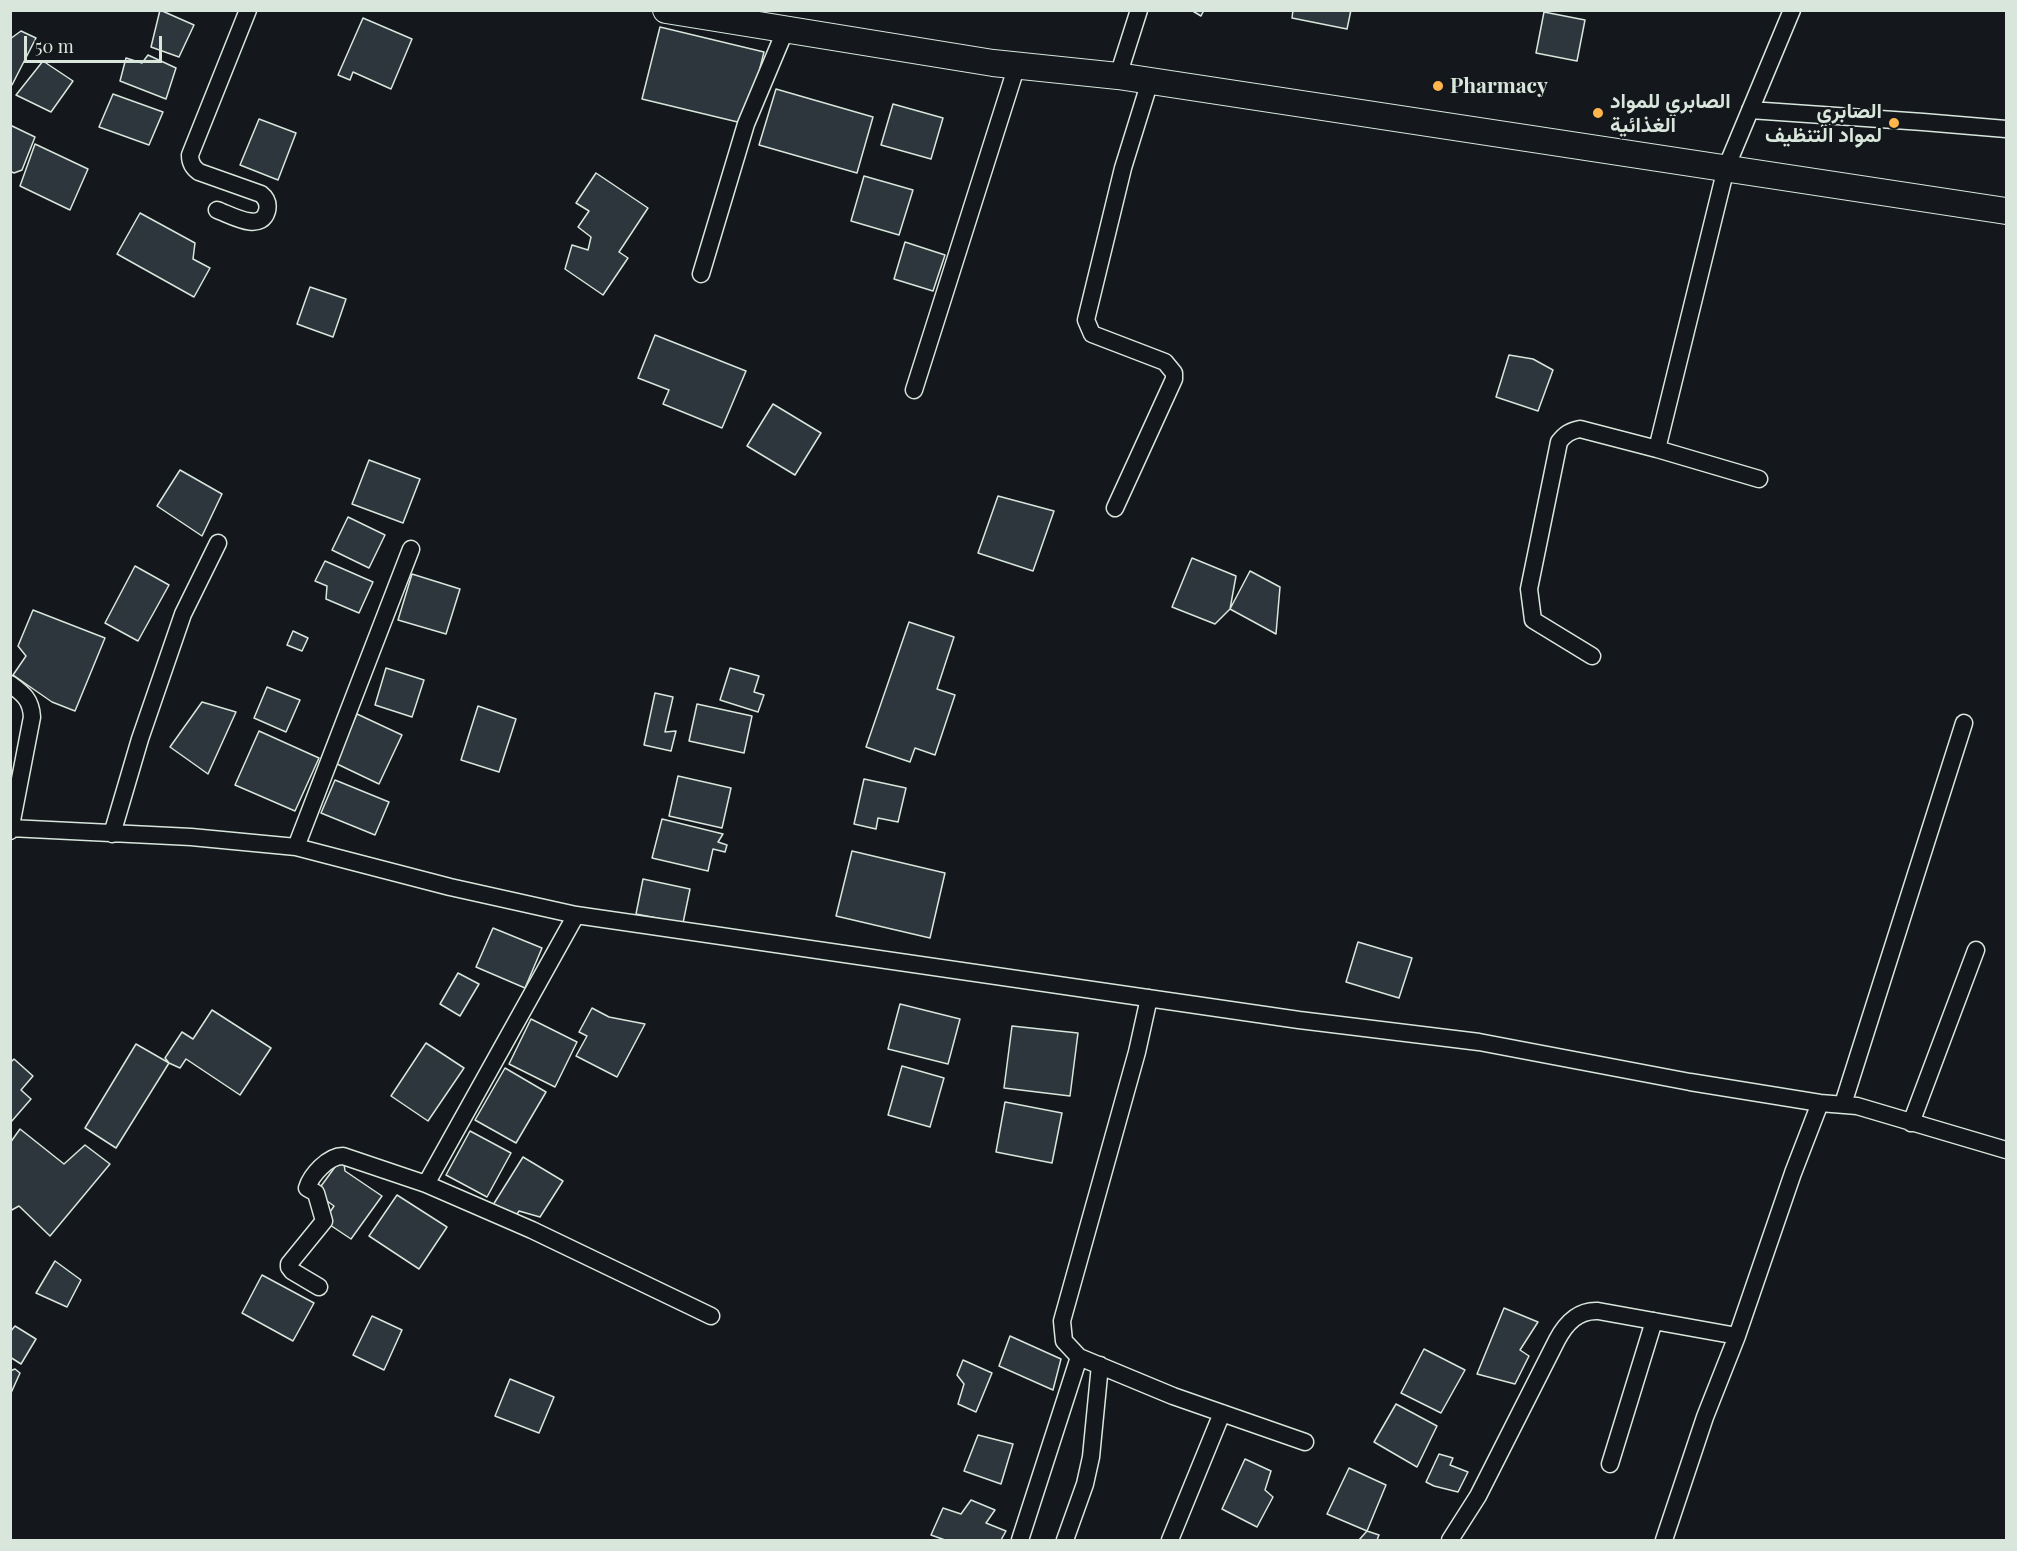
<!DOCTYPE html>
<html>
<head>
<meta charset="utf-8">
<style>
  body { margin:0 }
  #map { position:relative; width:2017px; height:1551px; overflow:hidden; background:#14181c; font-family:"Playfair Display",serif }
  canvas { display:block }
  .frame { position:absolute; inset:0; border:12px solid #d8e6dc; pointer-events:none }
  .scale { position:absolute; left:24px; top:36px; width:138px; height:27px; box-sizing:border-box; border:3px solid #d8e6dc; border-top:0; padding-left:8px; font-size:18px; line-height:21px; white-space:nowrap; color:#d8e6dc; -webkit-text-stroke:4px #14181c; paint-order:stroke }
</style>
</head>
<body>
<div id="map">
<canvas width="2017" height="1551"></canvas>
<div class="frame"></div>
<div class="scale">50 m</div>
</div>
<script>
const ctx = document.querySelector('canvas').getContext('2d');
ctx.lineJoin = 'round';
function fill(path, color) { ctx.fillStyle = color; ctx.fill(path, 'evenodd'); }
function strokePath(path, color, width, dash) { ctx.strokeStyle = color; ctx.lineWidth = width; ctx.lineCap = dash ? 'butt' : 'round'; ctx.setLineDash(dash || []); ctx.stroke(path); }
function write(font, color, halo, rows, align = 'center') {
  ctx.font = font + ' "Playfair Display",Vazirmatn,serif'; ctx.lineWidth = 4.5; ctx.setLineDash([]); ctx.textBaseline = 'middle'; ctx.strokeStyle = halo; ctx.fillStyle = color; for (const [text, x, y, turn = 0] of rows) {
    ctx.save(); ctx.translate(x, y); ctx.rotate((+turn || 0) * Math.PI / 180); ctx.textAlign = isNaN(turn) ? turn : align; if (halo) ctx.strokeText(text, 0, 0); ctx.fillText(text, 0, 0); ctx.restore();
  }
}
const building = new Path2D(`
  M160 10 194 25 179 57 151 47Z
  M1191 10H1204L1201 16Z
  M1293 10H1351L1347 29 1292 18Z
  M1544 12 1585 20 1577 61 1536 53Z
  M363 18 412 39 391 89 353 72 350 80 338 75Z
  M660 27 764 52 746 124 642 99Z
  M21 31 36 38 12 85 10 84V39Z
  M148 55 176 68 166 99 120 81 126 58 142 63Z
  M43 61 73 81 51 112 16 95Z
  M776 89 873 117 857 173 759 145Z
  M113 94 163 112 149 145 99 127Z
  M893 104 943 118 931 159 881 145Z
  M259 119 296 133 278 180 240 165Z
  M10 125 35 137 22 170 14 173 10 171Z
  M35 144 88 169 70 210 20 186Z
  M596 173 648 208 619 252 628 258 603 295 565 269 572 245 588 250 591 237 578 227 589 211 576 203Z
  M864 176 913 190 899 235 851 221Z
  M140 213 195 243 193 259 210 268 194 297 117 254Z
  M905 242 945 255 933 291 894 279Z
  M310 287 346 299 333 337 297 324Z
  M655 335 746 371 722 428 663 404 669 390 638 378Z
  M1509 355 1533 359 1553 370 1538 411 1496 397Z
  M773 404 821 433 795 475 747 446Z
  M369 460 420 479 403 523 352 504Z
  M180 470 222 494 202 536 157 506Z
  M998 496 1054 511 1033 571 978 553Z
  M348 517 385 535 369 568 332 550Z
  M1192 558 1236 576 1230 609 1215 624 1172 607Z
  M325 561 373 582 359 613 326 599 327 586 315 581Z
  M135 566 169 585 138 641 105 623Z
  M1250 571 1280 587 1276 634 1230 609Z
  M412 574 460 589 446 634 398 620Z
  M33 610 105 638 75 711 52 702 13 675 26 656 18 646Z
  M909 622 954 637 937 689 955 695 935 755 915 748 910 762 866 747Z
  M293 631 308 638 302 651 287 645Z
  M386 668 424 680 412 717 375 705Z
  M730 668 759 676 754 692 764 695 758 712 720 700Z
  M267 687 300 700 286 732 254 718Z
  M655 693 673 697 665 732 676 731 671 751 644 745Z
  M202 702 236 712 208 774 170 747Z
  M697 704 752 716 744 753 689 741Z
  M478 706 516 719 499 772 461 760Z
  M357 714 402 735 379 784 335 763Z
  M259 731 319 758 295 811 235 785Z
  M678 776 731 788 722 828 669 816Z
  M864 779 906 788 898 822 878 818 876 829 854 824Z
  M335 780 389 802 375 835 321 813Z
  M662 819 723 834 718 842 727 845 725 852 713 849 708 871 652 858Z
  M852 851 945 873 930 938 836 916Z
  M643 879 690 889 683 923 636 914Z
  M493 928 542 948 525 988 476 967Z
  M1358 942 1412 958 1399 998 1346 982Z
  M458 973 479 984 460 1016 440 1004Z
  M900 1004 960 1019 948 1064 888 1049Z
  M592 1008 609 1017 645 1024 617 1077 576 1056 587 1036 579 1032Z
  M212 1010 271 1048 240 1095 186 1059 180 1068 169 1063 165 1058 182 1032 193 1039Z
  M531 1019 577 1042 555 1087 509 1064Z
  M1012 1026 1078 1033 1070 1096 1004 1088Z
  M426 1043 464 1068 428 1121 391 1096Z
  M136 1044 169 1063 116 1148 85 1128Z
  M14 1059 33 1076 21 1090 31 1099 11 1122 10 1063Z
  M902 1066 944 1078 930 1127 888 1115Z
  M505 1068 546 1092 516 1143 475 1120Z
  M1005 1102 1062 1113 1052 1163 996 1152Z
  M20 1129 64 1164 85 1145 110 1164 50 1236 19 1206 10 1211V1143Z
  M470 1131 511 1153 487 1197 446 1175Z
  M343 1156 345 1171 382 1196 351 1239 324 1221 334 1206 316 1193Z
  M523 1157 563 1181 540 1217 519 1211 514 1219 493 1205Z
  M397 1195 447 1227 419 1269 369 1236Z
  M55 1261 81 1280 67 1307 36 1293Z
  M262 1275 314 1303 293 1341 242 1313Z
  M1504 1308 1538 1322 1520 1350 1529 1356 1515 1384 1477 1374Z
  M372 1316 402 1330 384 1370 353 1355Z
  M15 1326 36 1339 21 1364 10 1357V1332Z
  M1010 1336 1061 1359 1053 1390 999 1366Z
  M1424 1349 1465 1370 1441 1413 1401 1393Z
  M963 1360 992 1373 976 1412 958 1404 964 1384 957 1375Z
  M15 1369 20 1373 11 1393 10 1371Z
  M510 1379 554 1397 539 1433 495 1416Z
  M1396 1404 1437 1426 1417 1467 1374 1442Z
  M978 1435 1013 1444 1001 1484 964 1471Z
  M1439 1454 1453 1458 1450 1465 1468 1472 1458 1492 1434 1486 1426 1482Z
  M1245 1459 1271 1471 1265 1490 1273 1497 1257 1527 1222 1509Z
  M1349 1468 1386 1485 1367 1531 1327 1514Z
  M971 1500 995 1510 986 1523 1006 1531 1001 1540H945L931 1535 943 1508 961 1514Z
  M1367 1531 1379 1535 1377 1540H1359Z`);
const minor = new Path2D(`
  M1118 76 1139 10
  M1750 110 1923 122 2006 129
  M217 210C231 215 261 233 267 211 269 203 266 198 261 194L199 172C193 168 190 163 190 155L248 10
  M701 274 746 124 785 31
  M914 390 1017 65
  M1657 449 1726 168 1792 10
  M1115 508 1174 379V373L1165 362 1092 334 1086 320 1123 168 1150 81
  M1592 656 1533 620 1529 589 1559 442C1565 434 1570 431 1580 429L1657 449 1759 479
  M10 684C24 694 31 700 32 717L10 831
  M10 828 191 837 296 847 450 887 576 915 1299 1020 1479 1042 1690 1082 1820 1103 1857 1106 2006 1150
  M112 834 140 739 183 614 218 543
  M296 847 411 549
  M1149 998 1137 1052 1062 1321 1064 1341 1079 1357 1173 1396 1305 1442
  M1843 1104 1964 723
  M1911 1123 1976 950
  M426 1184 576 915
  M319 1287 292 1271 289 1267V1264L324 1221 316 1193 307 1188C311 1175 328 1156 343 1156L426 1184 532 1230 711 1316
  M1610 1464 1654 1321
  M1020 1540 1079 1357
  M1065 1540 1085 1484 1091 1457 1100 1365
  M1170 1540 1222 1413
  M1450 1540 1478 1496 1557 1340C1566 1323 1578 1310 1598 1311L1737 1336
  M1664 1540 1705 1417 1737 1336 1793 1173 1820 1103`);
const primary = new Path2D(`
  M666 10 993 63 1118 76 2006 211`);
const markers = [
  [1438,86,6,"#ffb74d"],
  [1598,113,6,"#ffb74d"],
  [1894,123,6,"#ffb74d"]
];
const poiNames = [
  ["Pharmacy",1450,86],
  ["الصابري للمواد",1610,101],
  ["الغذائية",1610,125],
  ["الصابري",1882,111,"right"],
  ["لمواد التنظيف",1882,135,"right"]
];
fill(building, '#2c363c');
strokePath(building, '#d8e6dc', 1.5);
strokePath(minor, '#d8e6dc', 19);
strokePath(primary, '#d8e6dc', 28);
strokePath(minor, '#14181c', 16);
strokePath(primary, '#14181c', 26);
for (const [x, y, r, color] of markers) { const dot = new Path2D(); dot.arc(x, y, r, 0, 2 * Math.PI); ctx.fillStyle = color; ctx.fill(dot); strokePath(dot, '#14181c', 2); }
write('bold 21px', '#d8e6dc', '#14181c', poiNames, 'left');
</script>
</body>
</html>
